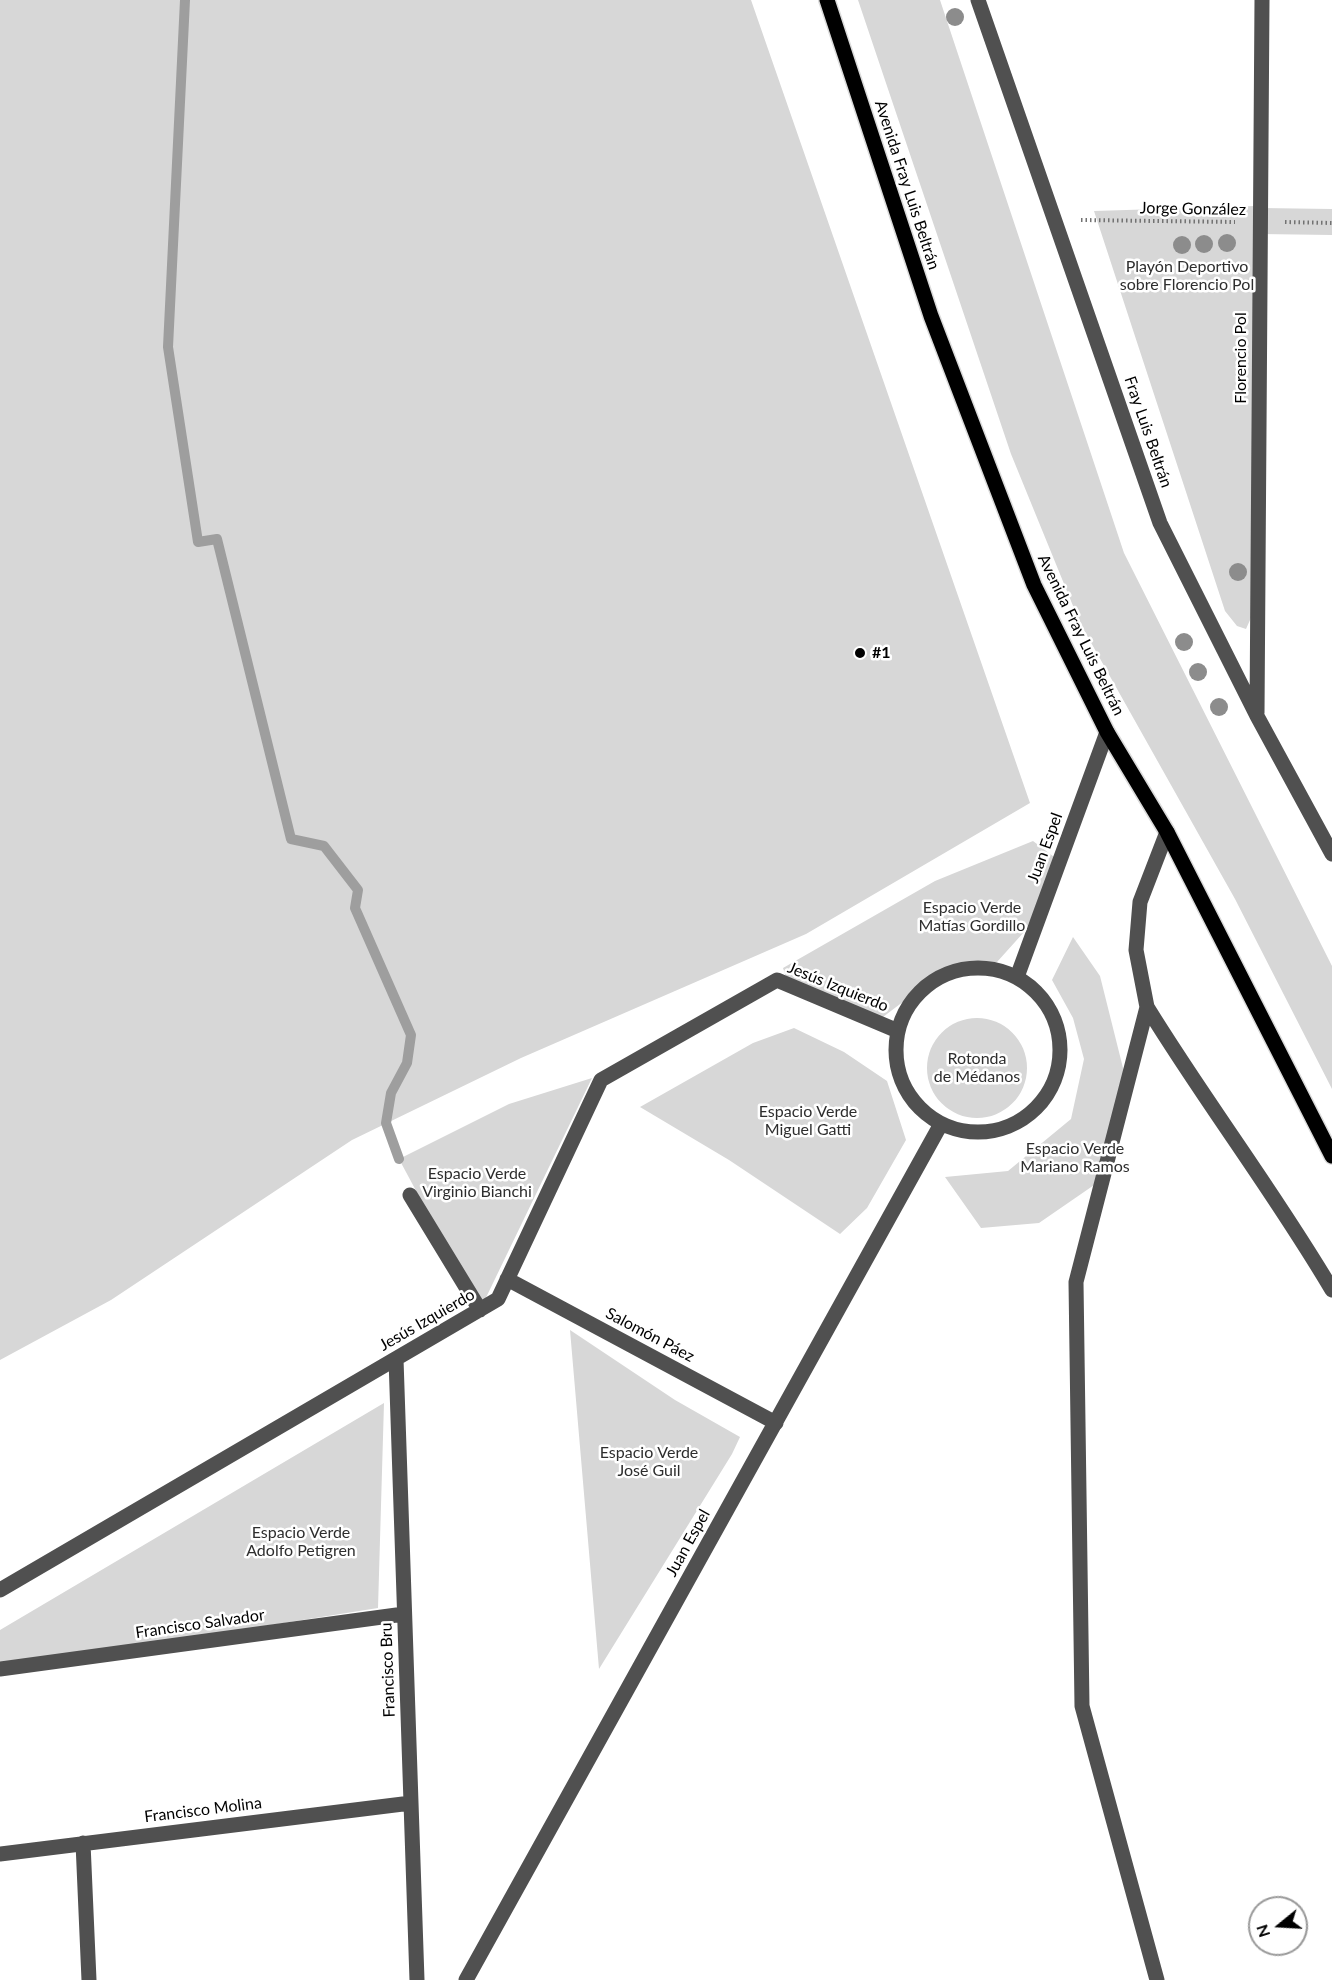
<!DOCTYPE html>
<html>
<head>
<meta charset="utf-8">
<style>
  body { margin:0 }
  #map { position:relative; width:1332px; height:1980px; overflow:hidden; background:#fff; font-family:Lato,sans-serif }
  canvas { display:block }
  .north { position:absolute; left:1248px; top:1896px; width:60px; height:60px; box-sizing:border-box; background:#fff; border:2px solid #999; border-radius:50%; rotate:252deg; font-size:16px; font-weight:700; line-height:24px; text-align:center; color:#000 }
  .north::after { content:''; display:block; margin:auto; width:21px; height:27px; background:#000; clip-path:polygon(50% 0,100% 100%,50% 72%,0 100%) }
</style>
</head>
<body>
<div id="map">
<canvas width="1332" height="1980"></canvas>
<div class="north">N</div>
</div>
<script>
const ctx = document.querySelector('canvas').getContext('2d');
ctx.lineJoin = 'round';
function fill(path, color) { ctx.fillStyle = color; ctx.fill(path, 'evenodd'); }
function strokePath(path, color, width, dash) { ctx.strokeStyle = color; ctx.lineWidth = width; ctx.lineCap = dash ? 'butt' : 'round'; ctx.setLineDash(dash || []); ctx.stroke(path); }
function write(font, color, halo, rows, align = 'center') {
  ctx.font = font + ' Lato,sans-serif'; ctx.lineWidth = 5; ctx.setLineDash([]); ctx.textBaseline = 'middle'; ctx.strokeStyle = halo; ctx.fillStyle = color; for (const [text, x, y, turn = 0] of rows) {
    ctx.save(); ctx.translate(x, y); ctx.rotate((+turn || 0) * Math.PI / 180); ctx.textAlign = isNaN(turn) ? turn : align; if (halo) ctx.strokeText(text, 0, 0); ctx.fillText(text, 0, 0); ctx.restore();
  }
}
const green = new Path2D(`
  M0 0H751L1030 803 806 934 521 1058 352 1140 111 1300 0 1360Z
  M858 0H940L1124 553 1332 966V1089L1235 899 1080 623 1011 454Z
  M1255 206 1254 611 1246 629 1237 626 1225 611 1094 211Z
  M1261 208 1332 209V235L1260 234Z
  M1033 841 1062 863 1024 932 997 962 945 970 879 1020 791 992 783 968 935 881Z
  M1073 937 1100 976 1125 1076 1113 1172 1039 1223 981 1228 945 1177 1008 1171 1071 1119 1084 1059 1073 1018 1052 980Z
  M927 1068a50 50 0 1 1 100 0a50 50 0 1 1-100 0Z
  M794 1028 844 1052 887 1081 906 1140 867 1208 840 1234 729 1160 640 1107 753 1043Z
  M592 1078 480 1310 399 1159 509 1104Z
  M570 1330 675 1400 740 1437 732 1454 599 1669Z
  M384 1403 378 1608 0 1668V1630Z`);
const stream = new Path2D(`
  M185 0 168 347 198 542 217 539 291 839 324 846 358 890 355 908 411 1035 407 1063 391 1093 386 1123 399 1159`);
const path = new Path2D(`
  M1081 220 1235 222
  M1285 222 1332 223`);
const minor = new Path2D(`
  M978 0 1160 523 1257 716 1332 854
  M1257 713 1262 0
  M896 1050a82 82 0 1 1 164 0a82 82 0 1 1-164 0Z
  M1017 977 1107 732
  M1147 1007C1206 1103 1275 1193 1332 1290
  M410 1195 480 1310
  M507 1279 776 1423
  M396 1359 417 1980
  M0 1590 498 1299 601 1080 777 980 898 1031
  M0 1669 404 1614
  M83 1843 89 1980
  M0 1854 411 1803
  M466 1980 941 1124
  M1157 1980 1082 1706 1076 1282 1147 1007 1136 950 1140 902 1167 832`);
const major = new Path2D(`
  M827 0 931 316 1034 585 1107 732 1167 832 1332 1156`);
const trees = [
  [955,17],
  [1227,243],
  [1204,244],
  [1182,245],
  [1238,572],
  [1184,642],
  [1198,672],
  [1219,707]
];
const markers = [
  [860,653,6,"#000"]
];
const streetNames = [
  ["Avenida Fray Luis Beltrán",907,185,72],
  ["Jorge González",1193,209,1],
  ["Florencio Pol",1241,358,-90],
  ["Fray Luis Beltrán",1148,432,71],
  ["Avenida Fray Luis Beltrán",1081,635,64],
  ["Juan Espel",1045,848,-70],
  ["Jesús Izquierdo",838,987,22],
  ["Jesús Izquierdo",427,1320,-30],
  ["Salomón Páez",650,1335,28],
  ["Juan Espel",688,1543,-61],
  ["Francisco Salvador",200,1624,-8],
  ["Francisco Bru",388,1670,-92],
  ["Francisco Molina",203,1810,-7]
];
const parkNames = [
  ["Playón Deportivo",1187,267],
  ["sobre Florencio Pol",1187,285],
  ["Espacio Verde",972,908],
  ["Matías Gordillo",972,926],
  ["Rotonda",977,1059],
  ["de Médanos",977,1077],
  ["Espacio Verde",808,1112],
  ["Miguel Gatti",808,1130],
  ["Espacio Verde",1075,1149],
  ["Mariano Ramos",1075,1167],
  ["Espacio Verde",477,1174],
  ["Virginio Bianchi",477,1192],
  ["Espacio Verde",649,1453],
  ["José Guil",649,1471],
  ["Espacio Verde",301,1533],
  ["Adolfo Petigren",301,1551]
];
const poiNames = [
  ["#1",872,653]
];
fill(green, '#d7d7d7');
strokePath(stream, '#9e9e9e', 10);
strokePath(major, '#dbdbdb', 18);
strokePath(path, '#727272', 4, [1.5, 3]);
strokePath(minor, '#505050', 15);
strokePath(major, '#000', 15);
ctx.fillStyle = '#8c8c8c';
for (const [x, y] of trees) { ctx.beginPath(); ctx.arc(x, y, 9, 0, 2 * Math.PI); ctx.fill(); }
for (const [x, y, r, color] of markers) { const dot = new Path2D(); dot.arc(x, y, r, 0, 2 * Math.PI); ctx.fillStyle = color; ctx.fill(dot); strokePath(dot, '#fff', 2); }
write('16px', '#000', '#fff', streetNames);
write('16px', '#2e2e2e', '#fff', parkNames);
write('bold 16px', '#000', '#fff', poiNames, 'left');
</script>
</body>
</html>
